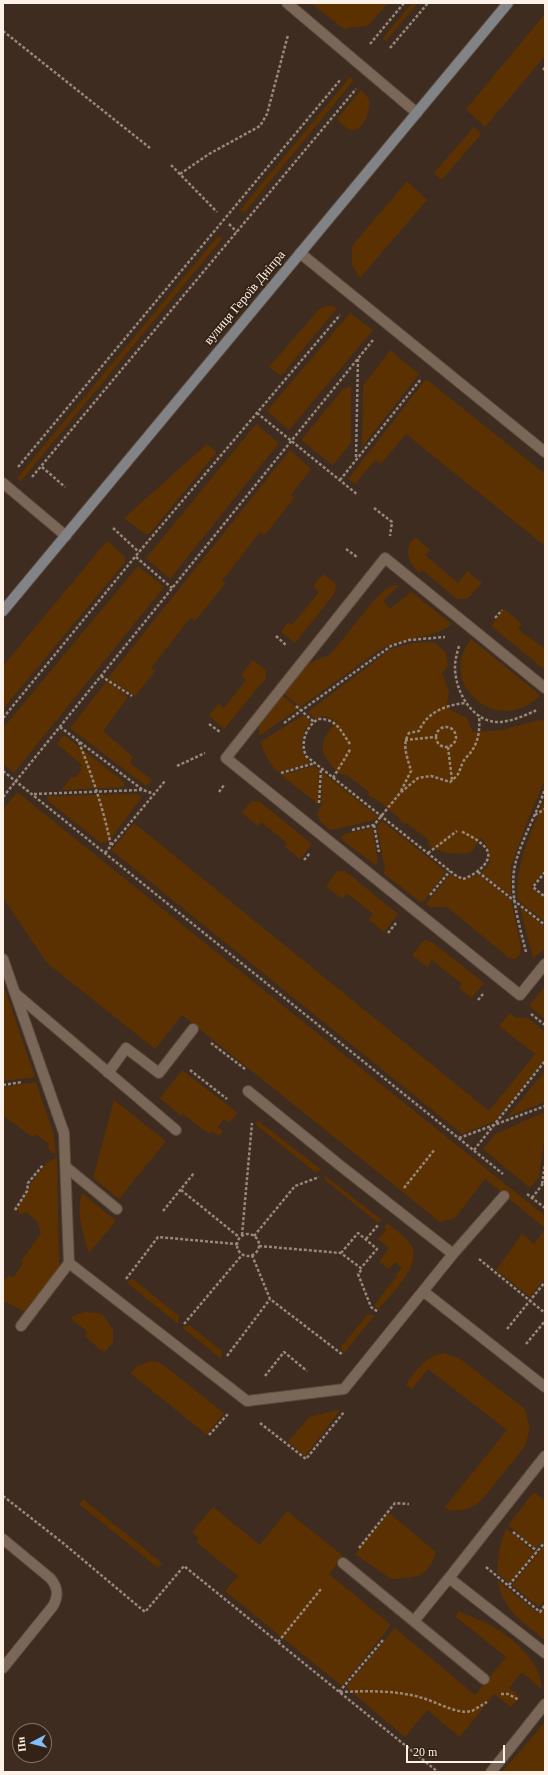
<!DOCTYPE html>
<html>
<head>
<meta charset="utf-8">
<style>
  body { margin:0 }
  #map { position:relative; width:548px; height:1775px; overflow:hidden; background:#3d2c1f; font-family:Georgia,serif }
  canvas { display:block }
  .frame { position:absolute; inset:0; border:4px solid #fdf1e8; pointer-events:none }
  .north { position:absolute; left:12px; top:1723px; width:40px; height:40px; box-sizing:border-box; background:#332215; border:1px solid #847569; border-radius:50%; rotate:263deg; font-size:11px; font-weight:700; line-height:16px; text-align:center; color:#fdf1e8 }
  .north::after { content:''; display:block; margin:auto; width:14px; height:18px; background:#7ebef9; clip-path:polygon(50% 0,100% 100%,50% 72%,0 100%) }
  .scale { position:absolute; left:406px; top:1745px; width:99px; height:18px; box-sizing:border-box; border:2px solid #fdf1e8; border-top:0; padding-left:5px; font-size:12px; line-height:14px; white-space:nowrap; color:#fdf1e8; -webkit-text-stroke:3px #332215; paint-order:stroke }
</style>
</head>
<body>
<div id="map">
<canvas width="548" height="1775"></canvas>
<div class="frame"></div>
<div class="north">Пн</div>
<div class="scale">20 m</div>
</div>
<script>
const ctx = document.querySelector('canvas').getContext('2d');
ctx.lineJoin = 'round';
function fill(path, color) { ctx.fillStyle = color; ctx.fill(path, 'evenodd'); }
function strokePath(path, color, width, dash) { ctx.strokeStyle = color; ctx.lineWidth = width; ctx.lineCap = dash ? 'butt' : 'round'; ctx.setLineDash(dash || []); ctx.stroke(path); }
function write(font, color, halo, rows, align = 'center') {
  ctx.font = font + ' Georgia,serif'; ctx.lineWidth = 4; ctx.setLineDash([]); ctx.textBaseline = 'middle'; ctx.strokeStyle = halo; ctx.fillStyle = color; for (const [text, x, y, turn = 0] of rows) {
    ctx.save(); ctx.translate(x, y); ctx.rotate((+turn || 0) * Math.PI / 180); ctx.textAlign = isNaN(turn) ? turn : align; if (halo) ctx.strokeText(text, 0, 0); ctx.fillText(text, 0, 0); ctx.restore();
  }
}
const green = new Path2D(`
  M311 3H388L369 25 344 29Z
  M412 3H418L386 41 383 38Z
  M545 14V56L485 127 466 109Z
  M350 77 354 80 244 213 240 210Z
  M361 90C363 93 366 95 368 98 372 106 365 128 355 130 348 132 341 123 337 119Z
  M474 127 481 134 442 180 434 173Z
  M407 181 427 200 360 278 352 265V246Z
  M218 236 222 239 21 481 17 478Z
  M328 306H334L337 308 281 376 269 367 320 308Z
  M350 313 373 330 289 430 267 411Z
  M390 350 419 374 362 447 363 386Z
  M426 379 545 474V546L406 434 381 464 375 460 355 484 348 479Z
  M351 386V443L333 465 301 440 343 389Z
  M256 424 279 443 170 579 146 558Z
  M207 444 217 452 149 534H145L124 518Z
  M290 450 311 469 291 495 294 498 265 535 260 532 222 581 225 584 195 621 191 617 151 668 155 671 135 696 108 678Z
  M415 537 430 550 425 555 458 583 467 571 482 583 467 599H457L422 570 419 573C408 561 403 550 415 537Z
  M106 542H109L125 557V562L3 709V666Z
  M138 566 164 587 14 773 3 763V728Z
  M323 574 336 584 335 593 295 643 281 632 288 622 292 625 319 592 313 586Z
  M394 585H399L383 601 390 609 411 592 452 624C430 640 406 636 381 649L300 707 284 693 307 664 330 655 375 599 385 590Z
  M504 609 522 624 518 629 545 649V670L491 626Z
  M471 639 540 695C500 738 435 685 471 639Z
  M428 642 435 643 446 653 448 666 442 673 449 691 447 703 449 709 467 718 473 732 502 730 539 720 545 721V780L529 817 511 866V896L480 872C497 866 489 847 481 837L473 850 469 853C457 855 437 853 428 844L429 840 406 823H402L399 818 375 798H372L369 796V792L347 775C341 775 335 770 331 765 314 744 326 737 339 718L335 722C328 716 323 715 315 719L308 712 391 649 413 643Z
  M253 660 266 670V678L224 729 209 716 218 704 224 708 246 680 241 675Z
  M107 681 128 697 103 731 133 757 130 763 152 780 146 786 70 728Z
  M282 695 298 709 259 736V723Z
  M304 715 311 722C300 736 297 749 310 763L278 772C269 764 265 754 260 742Z
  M64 735 124 782V787L62 790 72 776 75 778 82 769 80 767 82 765 57 744Z
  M314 766 319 770 318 804 281 775Z
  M322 772 378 817 376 820 330 830 321 822 317 815 322 803Z
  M17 792 545 1216V1228L485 1179 455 1218 440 1222 182 1015 155 1049 47 963 3 898V809Z
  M137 794 142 797 109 841 101 843 47 800V797L50 796Z
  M545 799V869L531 887 545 899V922L518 900C514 865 532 831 545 799Z
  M251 801 260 802 312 844 300 859 285 847 287 843 261 822 258 826 242 813Z
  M382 821 446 872 422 903 383 873 385 870 377 827Z
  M134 823 489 1111 535 1054 499 1026 510 1013 516 1018H528L545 1032V1059L495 1121 462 1134 111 850Z
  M372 828 378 862 375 865 341 839 344 834Z
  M337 871H345L398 914 384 932 369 920 373 914 347 893 342 899 326 886Z
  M450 874C461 881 466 880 478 874L511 900 521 947C521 953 520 956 515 959L509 958 447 907H432L425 905Z
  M520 907 545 927V949L533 958Z
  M424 940 432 942 484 983 472 998 459 988 462 984 432 960 427 967 412 955Z
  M3 984 35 1077 3 1081Z
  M545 986V1019L529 1006Z
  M182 1070 238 1113 229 1123 224 1119 217 1127 223 1131 219 1136 212 1131 209 1134 183 1114 181 1116 160 1098Z
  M545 1071V1102L507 1117Z
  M36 1082 54 1135 56 1153H52L47 1147 49 1144 36 1134 32 1137 3 1115V1087Z
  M114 1100 166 1141 119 1199 93 1178Z
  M545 1112V1133L539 1177 530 1188 483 1149 495 1134Z
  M257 1120 322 1170 315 1172 256 1125Z
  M57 1157 59 1268 26 1312 3 1301V1282L8 1276 14 1277 23 1263 21 1261 41 1233 37 1221 26 1212 21 1215 17 1209 29 1190 30 1184 47 1163Z
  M324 1175 383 1221 377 1222 325 1180Z
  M82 1193 116 1221 89 1253C83 1234 76 1213 82 1193Z
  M387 1223C394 1229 403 1235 409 1242 426 1263 390 1295 377 1311L375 1304 397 1276 396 1275 402 1268 395 1262 389 1269 379 1262 389 1248 378 1239 386 1230 384 1227Z
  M545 1230V1278L530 1297 496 1270 522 1234 534 1244Z
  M133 1279 179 1316 178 1324 126 1282Z
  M84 1312 99 1313 104 1316 113 1330V1342L105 1352 101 1349 100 1350 85 1336 88 1332 71 1319 73 1316Z
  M367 1315H375L343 1354 341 1347Z
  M189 1325 222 1351 221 1359 182 1327Z
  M444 1353 459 1358 525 1409 530 1429 525 1446 485 1496 477 1504 468 1509 450 1511 445 1507 507 1430 428 1369 412 1389 406 1385C416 1369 425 1357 444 1353Z
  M151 1361 159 1362 166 1367 224 1413 207 1435 130 1373 138 1366Z
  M341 1409 305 1456 288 1442 309 1417Z
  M534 1492 545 1501V1539L536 1549 508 1525Z
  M83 1499 162 1563 158 1568 79 1504Z
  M213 1507 260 1545 287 1511 343 1556 329 1574 391 1625 342 1686 225 1591 238 1576 196 1542 199 1538 192 1532Z
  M389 1513 436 1552C427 1579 417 1577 391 1579L355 1554Z
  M506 1528 535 1553 509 1583 497 1573 499 1550Z
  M545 1545V1600L539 1607 512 1585Z
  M498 1581 539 1614 545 1608V1640C523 1622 503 1611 498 1581Z
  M458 1611C472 1617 488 1623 500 1631 517 1642 544 1667 541 1689L522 1672 509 1688 520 1697 511 1707 494 1694 460 1737 427 1710 405 1737 346 1687 395 1628 475 1695 506 1657 456 1617Z
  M545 1722V1772H502Z`);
const path = new Path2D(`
  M3 31 150 148
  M370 44 404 3
  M390 48 428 3
  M543 68 545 70
  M171 165 217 212
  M180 174 209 154 260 126 267 114 288 35
  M229 224 237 232
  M257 413 358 495
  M356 457 358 358
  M18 467 341 79
  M42 467 65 487
  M32 477 356 89
  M340 480 421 379
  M374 508 392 522 390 536
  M113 528 139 552
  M346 549 357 557
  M136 557 172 588
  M495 618 502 610
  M276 636 287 646
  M459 646C457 653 455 660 455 667 455 688 468 715 490 721 504 725 524 716 537 710
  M101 676 132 696
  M296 706 314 722
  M3 718 139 552 340 315
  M284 723 391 646 409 640 445 637
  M209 724 220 732
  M436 737a10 10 0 1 1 20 0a10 10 0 1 1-20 0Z
  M60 727 143 790 154 794
  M405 740 436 737
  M79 742C92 776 104 810 111 846
  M350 744C341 731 336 718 318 719 306 727 300 742 306 756L455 875 463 879C475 875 499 859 483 845 477 839 468 835 461 831
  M448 747 452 780
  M177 766 205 753
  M3 771 503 1174
  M281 773 315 763
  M333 778 351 748
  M401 791 411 771C408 758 401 746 409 733L419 731C427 712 446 705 465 703
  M219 792 224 785
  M34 794 142 790
  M3 797 373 340
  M319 803 321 768
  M535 815 545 809
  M374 825 379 852
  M352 830 374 825 400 793 418 778 431 776 450 782C461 773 458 773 463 762 465 758 469 755 471 752 479 741 480 729 479 715
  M105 853 165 781
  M428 853 457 831
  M304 860 310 853
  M478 872 545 925
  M545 872 533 887 545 897
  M430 895 450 871
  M388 933 396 923
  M526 952C519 923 508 890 516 861 523 837 537 813 545 789
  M478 1000 483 994
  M531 1014 545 1025
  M211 1043 245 1069
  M190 1070 227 1099
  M3 1085 22 1082
  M459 1138 545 1106
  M474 1150 545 1061
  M542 1184 545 1165
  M404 1188 435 1149
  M181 1190 239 1237
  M527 1194 545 1208
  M532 1198 545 1181
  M15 1210 27 1191 28 1183 43 1165
  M163 1211 194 1173
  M237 1245a11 11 0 1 1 22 0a11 11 0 1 1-22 0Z
  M242 1235 252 1123
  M254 1236 295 1186 319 1177
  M366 1239 379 1224
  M259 1246 341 1253 362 1269 358 1274 371 1307 378 1312
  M341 1253 358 1233 377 1249 361 1268
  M252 1255 270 1299 343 1355
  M479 1259 545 1313
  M126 1279 158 1237 236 1244
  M184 1324 242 1255
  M507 1329 545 1282
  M526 1344 545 1321
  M227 1356 270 1299
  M265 1376 284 1352 307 1371
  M260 1423 306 1459 344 1412
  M209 1435 228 1414
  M3 1496 63 1543 145 1612 184 1566 438 1772
  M513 1532 537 1551
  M359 1548 395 1503 409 1504
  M486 1567 540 1612 545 1605
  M509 1585 545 1542
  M278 1642 321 1589
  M339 1692 383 1640
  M340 1692C366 1691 394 1690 419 1697 435 1701 450 1711 466 1712L472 1711 487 1702
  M501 1694H508L519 1700`);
const service = new Path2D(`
  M287 3 417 113
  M300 253 545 452
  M3 483 66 536
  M545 688 385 558 226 758 520 995 545 964
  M3 959 64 1133 69 1263 247 1401 344 1389 453 1254 342 1167 248 1091
  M16 994 176 1130
  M108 1073 126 1048 159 1073 193 1029
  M66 1167 117 1209
  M453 1254 504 1196
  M423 1291 545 1387
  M21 1326 69 1263
  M545 1456 449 1578 545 1653
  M3 1539 50 1578C58 1587 59 1595 53 1606L3 1668
  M343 1563 484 1679
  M414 1621 449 1578
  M491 1772 545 1704`);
const secondary = new Path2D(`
  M3 611 508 3`);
const streetNames = [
  ["вулиця Героїв Дніпра",245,298,-50]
];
fill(green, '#5c3102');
strokePath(service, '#58493d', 12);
strokePath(secondary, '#58493d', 12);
strokePath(path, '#97887d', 2.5, [3, 2]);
strokePath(service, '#7b6758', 10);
strokePath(secondary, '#828386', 10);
write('13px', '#fdf1e8', '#332215', streetNames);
</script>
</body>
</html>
